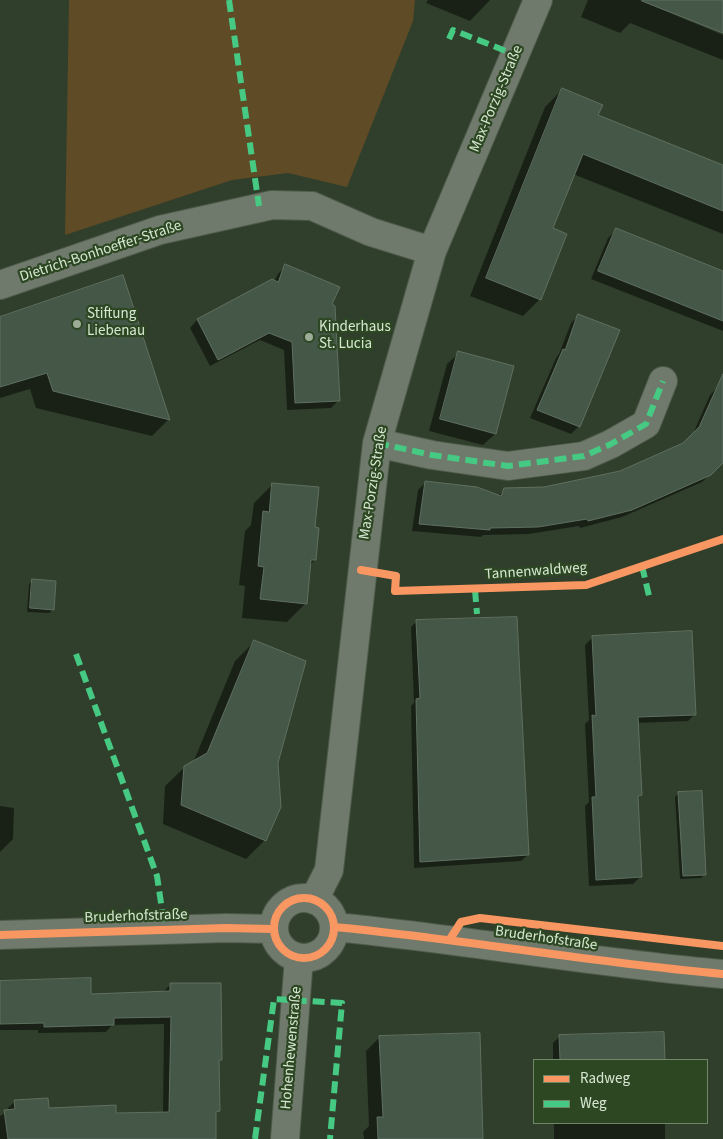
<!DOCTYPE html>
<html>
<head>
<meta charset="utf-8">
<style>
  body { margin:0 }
  #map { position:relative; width:723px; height:1139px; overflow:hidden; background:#303f2b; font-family:"Source Sans 3",sans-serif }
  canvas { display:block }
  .legend { position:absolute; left:533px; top:1059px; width:175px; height:65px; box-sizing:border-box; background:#2d4723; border:1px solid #718769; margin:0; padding:6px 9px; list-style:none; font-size:15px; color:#d7e7d1 }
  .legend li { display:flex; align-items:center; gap:10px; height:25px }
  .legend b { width:25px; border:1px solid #718769 }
</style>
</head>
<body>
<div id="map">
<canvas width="723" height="1139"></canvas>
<ul class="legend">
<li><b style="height:6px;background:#f99763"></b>Radweg</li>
<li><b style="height:6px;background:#46c982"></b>Weg</li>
</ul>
</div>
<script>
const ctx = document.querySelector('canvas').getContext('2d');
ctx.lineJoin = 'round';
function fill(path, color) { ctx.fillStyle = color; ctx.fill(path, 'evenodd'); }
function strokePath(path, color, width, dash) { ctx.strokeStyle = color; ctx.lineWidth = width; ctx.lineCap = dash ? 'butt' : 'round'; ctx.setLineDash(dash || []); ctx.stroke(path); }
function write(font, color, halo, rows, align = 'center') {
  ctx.font = font + ' "Source Sans 3",sans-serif'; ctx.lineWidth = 4.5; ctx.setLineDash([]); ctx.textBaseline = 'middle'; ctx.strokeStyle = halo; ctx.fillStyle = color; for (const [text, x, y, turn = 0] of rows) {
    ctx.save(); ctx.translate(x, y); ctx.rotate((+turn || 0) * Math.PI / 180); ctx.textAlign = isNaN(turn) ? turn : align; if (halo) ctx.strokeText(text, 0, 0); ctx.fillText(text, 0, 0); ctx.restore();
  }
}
const green = new Path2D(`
  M69 0H415L413 21 347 187 288 173 232 180 65 235Z`);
const shadow = new Path2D(`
  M428 0H490L470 21 426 3Z
  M588 0H639L723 35V60L630 23 620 33 581 17Z
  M562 90 597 115 723 167V234L573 174 551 229 540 299 523 316 470 296 545 107Z
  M616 230 723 273V331L591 279 608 238Z
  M286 266 331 305 339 400 331 408 287 410 284 350 260 340 210 366 190 328 197 320 272 281 274 282 278 274Z
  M578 316 579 426 571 434 530 418 556 358 559 354 571 323Z
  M0 319 169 419 152 436 36 408 30 389 0 398Z
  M459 353 513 367 495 434 483 445 429 431 447 364Z
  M718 387 723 389V462L702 482 622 517 580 528 579 526 529 534 483 535 481 537 412 531 418 490 426 482 498 496 505 489H544L620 472 683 444 692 436 710 395Z
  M273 484 313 528 315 560 310 565 306 603 287 622 242 618 245 586 239 585 245 531 251 525 254 503Z
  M33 580 53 610 49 613 27 612 29 584Z
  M417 621 528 855 521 861 414 868 411 706 414 703 411 627Z
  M592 638 695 714 688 721 637 723 640 795 637 798 640 877 633 884 589 886 585 806 589 802 585 724 589 720 585 645Z
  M254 642 277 763 265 840 246 859 163 824 165 786 185 767 193 763 235 661Z
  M679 793 705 874 701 878 680 879 675 797Z
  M0 806 14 808 13 839 0 852Z
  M0 982 90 996 164 991 171 984 221 1059 218 1062 219 1111 214 1115 215 1139H0V1116L8 1111V1108L15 1101 48 1109 114 1114H163L164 1024 112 1025 106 1032 38 1033V1030H0Z
  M663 1034V1060H553V1043L560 1036Z
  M380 1037 482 1139H364L363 1132 369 1126 366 1051Z
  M554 1123H665V1139H554Z`);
const building = new Path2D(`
  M643 0H723V33L642 1Z
  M562 88 603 105 598 115 723 165V211L583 154 553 228 567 234 541 300 486 278Z
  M616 228 723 271V321L598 271Z
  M285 264 340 287 332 304 335 306 340 401 295 403 292 342 269 333 218 360 197 319 272 279 278 282Z
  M123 275 170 420 53 391 47 373 0 387V317Z
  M578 314 620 330 580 427 537 410 563 349 565 350Z
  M458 351 514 366 496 434 440 419Z
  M723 374V463L711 475 632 510 588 521 587 519 538 527 490 528V530L419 524 425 481 477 487 501 496 504 488 544 487 620 471 683 443 699 427Z
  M272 483 319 487 315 527 319 528 316 560H311L307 604 260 599 264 567 258 566 263 511 269 512Z
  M32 579 56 581 54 610 30 608Z
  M517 617 529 855 420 862 416 699 420 698 416 620Z
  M692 631 696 715 638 717 642 795 638 796 642 877 596 880 592 797H596L592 715 596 716 592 636Z
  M254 640 306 661 278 763 281 807 266 841 181 805 184 766 207 753Z
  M702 791 706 875 683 876 678 792Z
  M91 978V994L170 991V983H221L222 1060H219L220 1111 216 1112V1139H8L4 1110 15 1109 14 1100 48 1098 49 1108 116 1105V1113L169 1112 171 1017 114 1018V1025L44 1027V1023L0 1024V981Z
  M664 1032 665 1060H560L559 1035Z
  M480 1033 483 1139H378L377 1117H383L379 1036Z`);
const minor = new Path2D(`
  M0 285 160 230 272 205 312 206 371 232 432 251
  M377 443 432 455 508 466 584 456 611 444 646 424 663 381
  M274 928a30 30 0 1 1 60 0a30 30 0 1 1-60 0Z
  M314 900 329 870 377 443 432 251 538 0
  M334 927C464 939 593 963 723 974
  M0 935 226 928 273 929
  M285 1139 299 958`);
const quiet = new Path2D(`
  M229 0 259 206
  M449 39 453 30 516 55
  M377 443 432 455 508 466 584 456 611 444 646 424 663 381
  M642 566 650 600
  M475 590 477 614
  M76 654 157 876 165 930
  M255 1139 274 999 342 1003 330 1139`);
const cycleway = new Path2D(`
  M361 570 396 576 395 591 586 585 723 539
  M274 928a30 30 0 1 1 60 0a30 30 0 1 1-60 0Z
  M334 927C464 939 593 963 723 974
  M0 935 226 928 273 929
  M450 939 461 922 480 918 723 946`);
const markers = [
  [77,324,5,"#9dac97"],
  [309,337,5,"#9dac97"]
];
const streetNames = [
  ["Max-Porzig-Straße",497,99,-67],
  ["Dietrich-Bonhoeffer-Straße",101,252,-18],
  ["Max-Porzig-Straße",374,483,-81],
  ["Tannenwaldweg",536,572,-4],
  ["Bruderhofstraße",136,917,-2],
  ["Bruderhofstraße",546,939,8],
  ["Hohenhewenstraße",292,1048,-85]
];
const poiNames = [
  ["Stiftung",87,315],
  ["Liebenau",87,332],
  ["Kinderhaus",319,328],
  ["St. Lucia",319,345]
];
fill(green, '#5f4b25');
fill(shadow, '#0007');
fill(building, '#455848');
strokePath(building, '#5f6f60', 1);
strokePath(minor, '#4e5a4a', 30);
strokePath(minor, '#6f7a6c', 28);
strokePath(quiet, '#46c982', 6, [12, 6]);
strokePath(cycleway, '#f99763', 8);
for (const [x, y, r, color] of markers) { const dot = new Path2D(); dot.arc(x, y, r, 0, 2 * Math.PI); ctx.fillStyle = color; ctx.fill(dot); strokePath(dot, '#2d4723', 2); }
write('15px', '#d7e7d1', '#2d4723', streetNames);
write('15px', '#d7e7d1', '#2d4723', poiNames, 'left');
</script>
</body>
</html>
